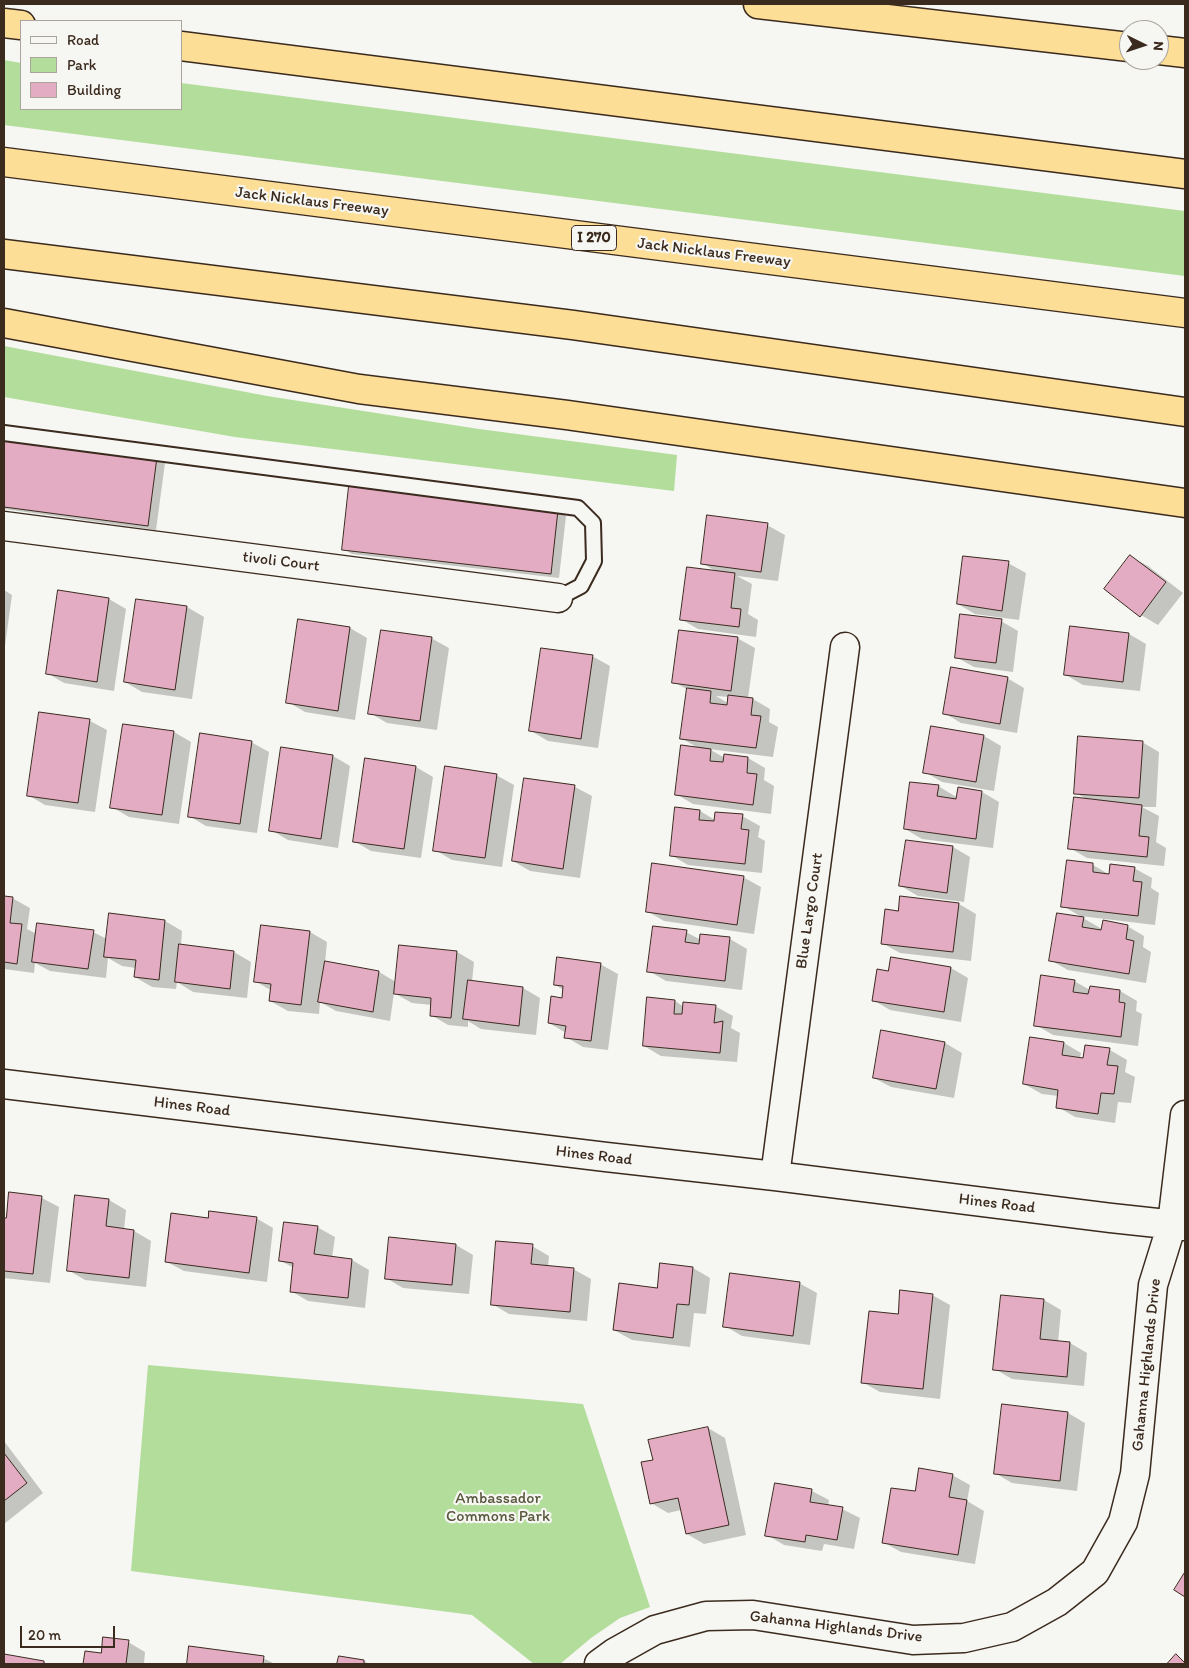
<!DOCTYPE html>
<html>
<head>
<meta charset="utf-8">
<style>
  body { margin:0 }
  #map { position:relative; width:1189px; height:1668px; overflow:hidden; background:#f6f6f2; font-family:Itim,sans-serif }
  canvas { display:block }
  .frame { position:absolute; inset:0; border:5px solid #3b2a1e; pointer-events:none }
  .legend { position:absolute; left:20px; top:20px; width:162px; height:90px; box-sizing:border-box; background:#f6f6f2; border:1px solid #aba49d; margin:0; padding:6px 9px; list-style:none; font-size:15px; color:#3b2a1e }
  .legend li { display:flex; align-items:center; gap:10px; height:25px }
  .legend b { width:25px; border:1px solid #aba49d }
  .north { position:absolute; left:1119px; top:20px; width:50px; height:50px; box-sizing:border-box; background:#f6f6f2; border:1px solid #aba49d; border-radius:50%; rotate:94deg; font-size:14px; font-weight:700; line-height:20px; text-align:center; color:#3b2a1e }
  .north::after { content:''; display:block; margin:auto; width:18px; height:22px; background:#3b2a1e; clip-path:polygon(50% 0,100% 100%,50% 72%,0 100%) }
  .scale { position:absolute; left:20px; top:1626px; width:95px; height:22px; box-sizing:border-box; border:2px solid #3b2a1e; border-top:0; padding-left:6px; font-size:15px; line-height:18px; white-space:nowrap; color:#3b2a1e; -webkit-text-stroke:4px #f6f6f2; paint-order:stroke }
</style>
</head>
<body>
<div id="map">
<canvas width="1189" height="1668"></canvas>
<div class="frame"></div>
<ul class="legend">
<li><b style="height:6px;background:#f6f6f2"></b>Road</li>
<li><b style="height:14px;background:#b3dd9b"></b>Park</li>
<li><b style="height:14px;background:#e3acc3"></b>Building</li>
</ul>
<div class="north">N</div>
<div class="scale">20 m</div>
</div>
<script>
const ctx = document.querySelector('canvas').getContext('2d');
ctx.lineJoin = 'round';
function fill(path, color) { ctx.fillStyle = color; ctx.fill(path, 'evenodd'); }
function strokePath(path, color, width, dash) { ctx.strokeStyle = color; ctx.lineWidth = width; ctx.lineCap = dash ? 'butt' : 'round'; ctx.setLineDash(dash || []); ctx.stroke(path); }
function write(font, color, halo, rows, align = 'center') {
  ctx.font = font + ' Itim,sans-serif'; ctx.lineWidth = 4.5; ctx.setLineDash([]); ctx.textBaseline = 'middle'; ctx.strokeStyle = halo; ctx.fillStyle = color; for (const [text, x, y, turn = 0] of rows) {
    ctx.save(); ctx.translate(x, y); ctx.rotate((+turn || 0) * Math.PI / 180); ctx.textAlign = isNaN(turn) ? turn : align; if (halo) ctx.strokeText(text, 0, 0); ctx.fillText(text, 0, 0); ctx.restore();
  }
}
const green = new Path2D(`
  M4 60 21 63V109H181V83L1185 211V276L4 125Z
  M4 346 267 396 479 429 677 455 674 491 235 437 4 397Z
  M148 1365 583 1404 650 1607 620 1618 591 1638 560 1664H534L472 1615 131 1571Z`);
const shadow = new Path2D(`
  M4 438 157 458 165 463 156 530 4 509Z
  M558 512 566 516 559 578 352 554 344 549Z
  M767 525 785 535 778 581 737 576 752 584 748 614 758 620 756 637 698 629 681 619 717 572 702 563Z
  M1131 557 1148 566 1183 593 1158 625 1141 615Z
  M1008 563 1026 573 1019 620 975 614 958 604Z
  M4 590 12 595 4 653Z
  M109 599 126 609 114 691 64 683 47 673Z
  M137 600 187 607 204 617 192 699 142 692 125 682Z
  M1001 621 1018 631 1013 672 974 667 956 657Z
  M350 628 367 638 355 720 305 712 288 702Z
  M1071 628 1129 634 1146 644 1140 691 1083 685 1066 675Z
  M431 638 449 648 437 730 387 723 370 713Z
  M737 638 755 648 748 698 753 699 770 709 769 722 778 727 773 757 709 749 725 758V756L748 758 765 768 764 780 774 786 771 814 693 804 676 794 700 749 681 738 688 690 674 682ZM716 696 729 697 728 703Z
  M592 656 610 666 598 748 548 741 531 731Z
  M1007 678 1024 688 1017 733 961 723 944 713Z
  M90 721 107 730 95 812 45 805 28 795Z
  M124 725 174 732 191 742 179 824 129 817 112 807Z
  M932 727 984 736 1001 746 994 791 942 782 925 772Z
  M251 742 269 752 257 833 206 826 189 816Z
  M1142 742 1159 752 1156 807H1142L1159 816 1156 842 1166 848 1164 866 1087 858 1070 848 1088 800 1076 793Z
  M333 756 350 766 338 848 288 840 271 830Z
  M416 767 433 777 421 858 371 851 354 841Z
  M496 775 514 785 502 867 452 860 435 850Z
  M938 786 958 798 982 792 999 802 993 848 922 839 905 829Z
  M575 787 592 796 580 878 530 871 513 861Z
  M700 811 715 820 742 816 760 826 758 837 765 841 762 873 688 865 671 855Z
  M907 841 953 847 970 857 964 902 918 896 901 886Z
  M1093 865 1110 875 1134 868 1152 878 1151 888 1159 893 1155 925 1080 916 1063 906Z
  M743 877 761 887 754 934 664 921 647 911Z
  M4 897 12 898 30 908 27 929 37 934 93 932 107 939 110 915 165 921 182 931 181 945 234 952 251 962 247 998 193 992 177 982 176 989 152 987 135 977 136 968 122 966 108 958 106 978 50 971 35 963 34 973 4 969Z
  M959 904 976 914 971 961 900 953 882 943 899 912Z
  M1083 918 1102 929 1127 926 1144 936 1143 947 1151 952 1146 983 1068 970 1050 960Z
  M262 926 310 932 327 942 325 963 379 972 396 982 400 946 457 952 474 962 472 982 523 988 540 998 536 1035 481 1029 468 1021V1027L448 1025 431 1015 432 1005 412 1003 394 993 390 1021 336 1011 320 1002 319 1014 288 1011 270 1001 272 991 255 981Z
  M686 932 701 940V935L730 939 747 949 742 990 666 981 649 971Z
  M892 958 951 968 968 978 961 1022 890 1010 873 1000 889 973Z
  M600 964 618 974 608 1050 583 1047 566 1037V1033L549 1023 563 999 564 990 555 985Z
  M1074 981 1090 990 1091 987 1120 991 1137 1001 1136 1011 1142 1014 1138 1046 1053 1035 1036 1025Z
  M648 999 675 1001 684 1007 715 1006 733 1016 731 1028 740 1033 737 1062 661 1056 644 1046Z
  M1031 1038 1064 1043 1081 1053 1080 1059 1110 1050 1127 1060 1125 1072 1135 1077 1131 1103 1118 1102 1115 1123 1075 1117 1058 1107 1059 1096 1042 1094 1024 1084Z
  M945 1043 962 1053 954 1098 891 1087 874 1078Z
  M76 1197 109 1200 126 1210 124 1230 134 1231 151 1241 146 1287 85 1280 68 1270Z
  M42 1198 59 1207 50 1283 4 1278V1219L7 1220Z
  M256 1218 273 1228 267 1282 184 1271 167 1262 209 1219Z
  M317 1227 335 1237 332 1258 352 1260 369 1270 365 1308 308 1301 291 1291 294 1268 281 1261Z
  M456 1245 473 1255 469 1294 403 1288 386 1278Z
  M532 1246 549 1256 548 1267 573 1269 591 1279 587 1321 509 1314 492 1304Z
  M693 1268 710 1278 706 1314 694 1313 690 1347 632 1340 614 1330 658 1289Z
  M799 1283 817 1293 810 1345 742 1336 725 1326Z
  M932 1295 950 1305 940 1399 880 1392 862 1382 899 1315Z
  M1002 1296 1044 1300 1061 1310 1058 1342 1070 1343 1087 1353 1084 1386 1012 1379 995 1369Z
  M1068 1413 1085 1423 1077 1491 1012 1483 995 1473Z
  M708 1428 725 1438 746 1535 704 1544 687 1534 681 1510 668 1513 651 1503 654 1461Z
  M4 1441 43 1493 4 1524Z
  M952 1475 970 1485 967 1501 984 1511 975 1564 901 1552 883 1542 916 1493Z
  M776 1484 812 1491 829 1500 828 1506 842 1509 860 1518 854 1549 824 1544 822 1551 784 1545 767 1535Z
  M128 1642 145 1652 144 1664H84L86 1653 102 1655Z
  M190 1647 263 1658 275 1664H188Z
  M4 1655 44 1662 48 1664H4Z
  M340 1657 364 1661 369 1664H339Z`);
const building = new Path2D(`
  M4 437 157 457 148 526 4 507Z
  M349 486 558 510 551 574 342 550Z
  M707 515 768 523 761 572 701 564Z
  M1130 555 1166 582 1140 617 1104 589Z
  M963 556 1009 561 1002 611 957 604Z
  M687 567 735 573 731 608 741 609 739 627 680 620Z
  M58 590 109 598 97 682 46 674Z
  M136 599 187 606 175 690 124 682Z
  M960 614 1002 619 996 663 955 658Z
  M298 619 350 627 338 711 286 703Z
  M1070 626 1129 633 1123 682 1064 675Z
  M381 630 432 637 420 721 368 714Z
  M679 630 738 637 731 691 672 683Z
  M541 648 593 655 581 739 529 731Z
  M951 667 1008 677 1000 724 943 714Z
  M687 688 711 691 710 703 727 705 728 695 753 698 751 715 761 716 756 748 680 739Z
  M39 712 90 719 78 803 27 796Z
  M123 724 174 731 162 815 110 808Z
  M931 726 984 735 976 782 923 773Z
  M200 733 252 741 240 824 188 817Z
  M1078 736 1143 741 1139 798 1074 794Z
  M681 745 711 749 710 761 723 762 724 754 748 757 747 773 757 774 753 805 675 795Z
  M281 747 333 755 321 839 269 831Z
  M365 758 416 766 404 849 353 842Z
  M445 766 497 774 485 858 433 851Z
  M524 778 575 785 563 869 512 861Z
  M910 782 939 785 937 796 956 799 958 787 982 791 976 839 904 829Z
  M1074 797 1142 805 1139 836 1149 837 1147 857 1068 849Z
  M675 807 700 810 699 820 714 821 715 812 743 814 741 829 749 830 745 864 670 856Z
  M906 840 953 846 947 893 899 886Z
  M1067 860 1093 863V872L1109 874 1110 864 1135 867 1133 881 1142 882 1138 916 1061 907Z
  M652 863 744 876 737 925 646 912Z
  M4 896 13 897 10 923 22 924 17 964 4 962Z
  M900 896 959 903 953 952 881 944 885 909 898 911Z
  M109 913 165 920 159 980 134 977 136 960 104 957Z
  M1057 913 1084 917 1082 927 1101 930 1103 920 1128 925 1126 939 1134 941 1129 974 1049 961Z
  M37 923 94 930 88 969 32 962Z
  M261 925 310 931 301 1005 269 1001 271 984 254 982Z
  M653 926 687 930 685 942 699 944 700 934 730 937 725 981 647 972Z
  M179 944 234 951 230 989 175 982Z
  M399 945 457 951 451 1018 430 1016 431 998 394 994Z
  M557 957 601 963 591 1041 564 1038 566 1026 548 1023 551 996 562 998 563 986 554 985Z
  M891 957 951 967 944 1012 872 1001 877 969 888 971Z
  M325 961 379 971 373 1012 318 1002Z
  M1041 975 1075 980 1073 992 1088 994 1090 986 1120 990 1119 1002 1125 1003 1121 1037 1034 1026Z
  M468 980 523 987 519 1026 463 1019Z
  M647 997 675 1000 674 1014H682L683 1002 716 1005 714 1023 723 1021 720 1053 643 1046Z
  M881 1030 945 1042 936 1089 873 1078Z
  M1030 1037 1064 1042 1062 1055 1083 1058 1085 1045 1110 1048 1107 1065 1118 1066 1114 1094 1101 1093 1098 1114 1056 1108 1058 1090 1023 1084Z
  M9 1192 42 1196 33 1274 4 1271V1218H6Z
  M75 1195 109 1199 106 1226 134 1230 129 1278 67 1271Z
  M209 1211 257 1217 249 1273 165 1262 171 1213 208 1218Z
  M284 1222 318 1226 314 1254 352 1259 348 1298 290 1292 293 1263 279 1261Z
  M389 1237 456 1244 452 1285 385 1279Z
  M496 1241 533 1244 531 1264 574 1268 570 1312 491 1305Z
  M660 1263 693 1267 689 1305 677 1304 673 1338 613 1330 619 1283 657 1288Z
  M730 1273 800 1282 793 1336 723 1327Z
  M900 1290 933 1294 923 1389 861 1383 869 1311 898 1314Z
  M1001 1295 1044 1299 1040 1339 1070 1342 1067 1377 993 1370Z
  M1002 1404 1068 1412 1060 1481 994 1474Z
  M708 1427 729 1525 686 1534 678 1498 650 1504 641 1462 653 1460 648 1440Z
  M4 1453 27 1483 4 1501Z
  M919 1468 953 1474 949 1497 967 1500 958 1555 882 1543 891 1488 915 1491Z
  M775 1483 812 1489 810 1502 843 1507 837 1540 806 1535 805 1542 765 1536Z
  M1185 1572V1597L1174 1590Z
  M103 1637 129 1640 126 1664H83L85 1651 101 1653Z
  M189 1646 264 1656 263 1664H187Z
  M4 1654 44 1661V1664H4Z
  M1176 1654 1185 1663V1664H1167Z
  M339 1656 364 1660V1664H337Z`);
const lane = new Path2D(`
  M4 433 578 508 593 523 594 561 581 586 558 598`);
const street = new Path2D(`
  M4 526 558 598
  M4 1084 606 1157 775 1176 1111 1218 1185 1226
  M775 1176 845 647
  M599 1664 614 1653 655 1630 706 1616 753 1615 913 1640 964 1638 1012 1627 1057 1602 1095 1572 1123 1522 1135 1474 1153 1285 1172 1224 1185 1115`);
const highway = new Path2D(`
  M758 4 1129 47
  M4 23 21 25
  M181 46 1185 174
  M1159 50 1185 53
  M4 162 1185 313
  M4 254 573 325 1185 412
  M4 323 359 389 567 415 1185 503`);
const shields = [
  [594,238,45]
];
const shieldNames = [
  ["I 270",594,238]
];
const streetNames = [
  ["Jack Nicklaus Freeway",312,202,7],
  ["Jack Nicklaus Freeway",714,253,7],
  ["tivoli Court",281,562,7],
  ["Blue Largo Court",810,911,-82],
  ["Hines Road",192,1107,7],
  ["Hines Road",594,1156,7],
  ["Hines Road",997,1204,7],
  ["Gahanna Highlands Drive",1147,1365,-84],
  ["Gahanna Highlands Drive",836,1627,7]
];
const parkNames = [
  ["Ambassador",498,1499],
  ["Commons Park",498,1517]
];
fill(green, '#b3dd9b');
fill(shadow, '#0003');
fill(building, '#e3acc3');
strokePath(building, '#3b2a1e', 1);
strokePath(lane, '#3b2a1e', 18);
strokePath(street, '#3b2a1e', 31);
strokePath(highway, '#3b2a1e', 31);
strokePath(lane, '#f6f6f2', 14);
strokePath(street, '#f6f6f2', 28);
strokePath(highway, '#fdde96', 28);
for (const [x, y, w] of shields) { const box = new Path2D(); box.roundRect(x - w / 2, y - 12.5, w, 25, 4); ctx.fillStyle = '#f6f6f2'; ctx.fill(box); strokePath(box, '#3b2a1e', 1); }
write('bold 15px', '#3b2a1e', null, shieldNames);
write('16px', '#3b2a1e', '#f6f6f2', streetNames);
write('16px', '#59573d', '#f6f6f2', parkNames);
</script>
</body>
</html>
